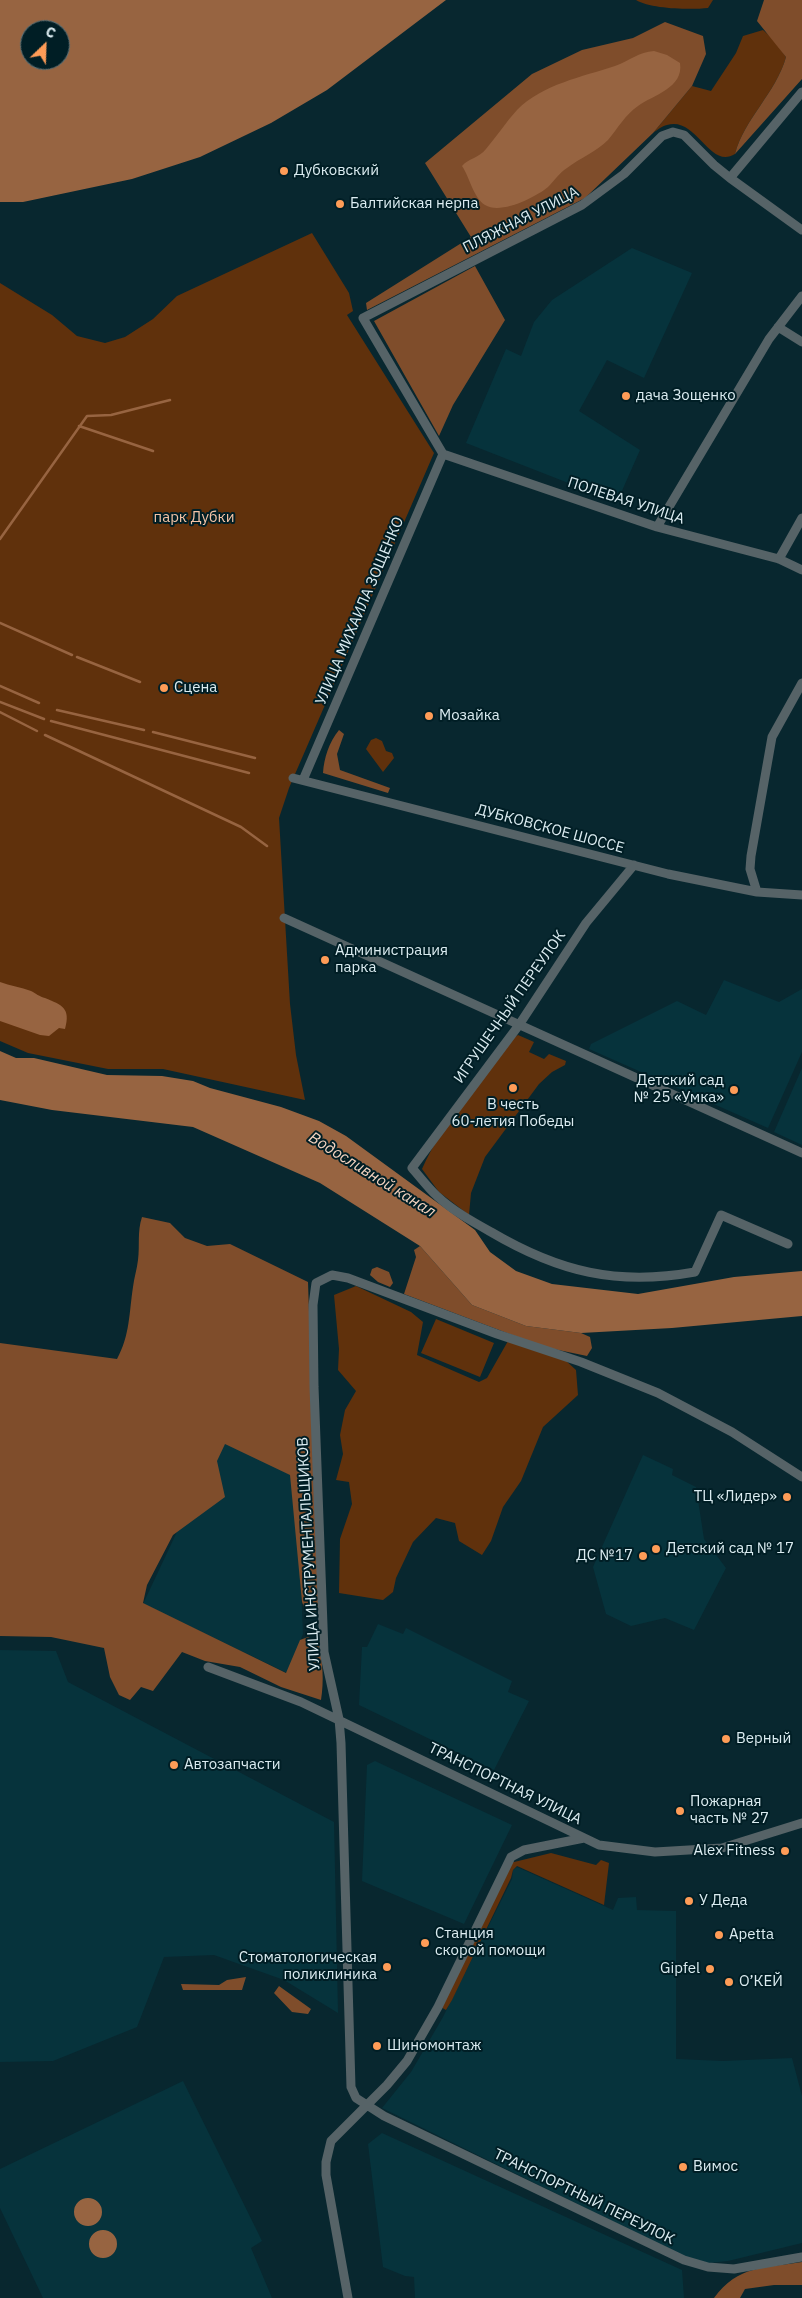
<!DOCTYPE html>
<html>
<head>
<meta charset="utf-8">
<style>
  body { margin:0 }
  #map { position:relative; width:802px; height:2298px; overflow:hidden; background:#08272f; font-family:"IBM Plex Sans",sans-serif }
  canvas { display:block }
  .north { position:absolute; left:20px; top:20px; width:50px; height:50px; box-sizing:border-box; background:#001e25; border:1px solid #587077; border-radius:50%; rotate:24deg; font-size:14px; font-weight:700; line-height:20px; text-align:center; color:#dbecf1 }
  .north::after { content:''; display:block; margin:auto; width:18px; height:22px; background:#fe9c57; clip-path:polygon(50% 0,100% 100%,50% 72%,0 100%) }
</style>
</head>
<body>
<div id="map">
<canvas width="802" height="2298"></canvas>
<div class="north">С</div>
</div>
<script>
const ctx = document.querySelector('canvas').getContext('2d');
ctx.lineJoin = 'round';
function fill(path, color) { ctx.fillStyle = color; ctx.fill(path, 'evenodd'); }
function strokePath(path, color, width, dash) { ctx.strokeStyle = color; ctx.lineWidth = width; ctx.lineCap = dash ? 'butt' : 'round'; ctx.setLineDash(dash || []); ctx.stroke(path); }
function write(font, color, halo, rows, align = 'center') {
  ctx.font = font + ' "IBM Plex Sans",sans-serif'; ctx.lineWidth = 4; ctx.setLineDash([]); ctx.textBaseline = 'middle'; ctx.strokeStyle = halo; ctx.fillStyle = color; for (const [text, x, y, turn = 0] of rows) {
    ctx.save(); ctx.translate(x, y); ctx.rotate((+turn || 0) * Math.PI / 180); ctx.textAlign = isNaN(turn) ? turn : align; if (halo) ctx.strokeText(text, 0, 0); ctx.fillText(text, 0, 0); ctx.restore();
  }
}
const built = new Path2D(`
  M632 248 692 273 644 378 607 360 579 411 640 450 617 502 466 443 506 349 521 356 534 322 552 300Z
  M724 980 779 1002 802 989V1052L768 1128 589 1049 591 1044 677 1001 706 1015Z
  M802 1068V1145L774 1132Z
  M223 1434 296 1469 303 1634 287 1673 143 1604Z
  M643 1455 673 1469 672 1475 696 1487 704 1539 726 1568 694 1630 665 1618 631 1626 606 1614 593 1567Z
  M378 1624 403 1634 406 1628 512 1681 508 1692 529 1701 494 1770 359 1705 362 1647H367Z
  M0 1650 56 1651 68 1682 334 1822 338 2013 284 1980 214 1955 164 1957 137 2027 53 2061 0 2062Z
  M375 1761 512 1825 464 1924 362 1881 367 1765Z
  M517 1867 613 1910 618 1898 636 1897 637 1910 676 1911V2059L723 2061 792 2058 802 2096V2243L728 2261 709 2263 685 2257 382 2108 411 2072 443 2017 512 1879 513 1870Z
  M183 2081 262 2241 251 2248 272 2298H43L0 2208V2169Z
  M382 2133 682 2270 684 2298H415L414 2277 405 2276 383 2267 368 2144Z`);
const green = new Path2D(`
  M636 0H713L708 8C690 10 651 9 636 0Z
  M763 30 774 40 786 57C776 93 744 119 735 154 709 170 697 116 667 125 662 126 657 130 653 133L692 86 711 91 736 53 743 36Z
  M312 233 349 293 353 311 347 315 434 453 289 788 279 818 290 1004 296 1055 305 1100 163 1069H108L28 1053 0 1041V283L52 315 77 336 105 343 125 337 153 319 177 296Z
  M376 738 382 741 386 751 392 753 394 758 383 772 366 749 371 740Z
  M518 1035 534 1042 529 1052 544 1059 549 1054 566 1061 565 1065 552 1072 539 1084 485 1157 471 1193 469 1215 439 1192 422 1169C443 1122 481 1080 512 1039Z
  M356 1286 411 1312 423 1322 417 1355 479 1382 487 1378 508 1341 564 1359 576 1370 578 1395 543 1427 521 1481 503 1507 491 1541 482 1555 459 1541 455 1523 436 1518 413 1542 396 1578 393 1592 383 1600 339 1593 340 1539 352 1504 349 1482 336 1480 343 1454 340 1435 345 1410 356 1391 338 1370 339 1349 334 1295Z
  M436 1319 494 1343 480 1377 421 1353Z
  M551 1853 596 1865 601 1860 609 1863 604 1905 517 1866 513 1870 511 1878 452 2000 446 2010 439 2006 510 1863Z`);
const forest = new Path2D(`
  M764 0H802V79L735 154C744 119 776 93 786 57L757 21Z
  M665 22 703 36 706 54 692 86 653 133 585 198 367 310 366 303 471 237 425 163 532 74 582 50 633 38Z
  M475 266 505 320 453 405 439 436 374 321Z
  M339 730 344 734 337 754 340 770 390 788 388 793 323 773C324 758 329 742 339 730Z
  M142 1217 170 1223 185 1238 207 1246 230 1244 308 1282 319 1608 315 1613 306 1612 302 1602 290 1475 225 1444 217 1461 225 1497 173 1535 147 1585 143 1603 286 1673 300 1640 308 1637 318 1643C323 1663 324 1680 321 1700L281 1687 240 1667 205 1661 182 1652 153 1691 141 1687 130 1700 119 1695 110 1677 104 1648 51 1637 0 1636V1343L117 1359C130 1335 129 1313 133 1287 134 1278 137 1269 138 1260 140 1245 137 1232 142 1217Z
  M420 1246 472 1305 526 1326 581 1333 590 1337 592 1348 587 1356 544 1347 404 1294 416 1257 414 1250Z
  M377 1267 389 1272 393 1283 390 1287 378 1282 370 1275 372 1269Z
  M246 1977 242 1990H183L181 1984 219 1985 227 1980Z
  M279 1986 311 2009 308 2014 292 2012 274 1993Z
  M802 2262V2285H774L745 2289 740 2298H714C738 2265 765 2268 802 2262Z`);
const water = new Path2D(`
  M0 0H446L327 90 271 123 200 157 132 179 23 202H0ZM30 30H60V60H30Z
  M654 51 667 55 680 63C684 88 653 95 638 106 625 115 618 128 608 140 596 152 580 158 567 168 559 173 554 181 548 187 536 197 501 215 485 205 473 197 470 178 462 166 469 158 479 158 486 149 497 136 506 122 517 110 543 84 582 77 615 66 629 61 639 52 654 51Z
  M0 982C10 986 21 987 31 991 35 993 40 997 45 998 62 1005 71 1008 65 1029L59 1028 49 1036 40 1035 0 1021Z
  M0 1051 16 1058H34L107 1075 162 1076 193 1081 210 1088 281 1107 319 1121 346 1136 475 1230 490 1252 516 1271 552 1284 638 1294 734 1277 802 1271V1316L672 1328 581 1333 526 1326 472 1305 420 1246 320 1183 193 1127 52 1110 0 1100Z
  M74 2212a14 14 0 1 1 28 0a14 14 0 1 1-28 0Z
  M89 2244a14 14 0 1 1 28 0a14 14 0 1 1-28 0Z`);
const stream = new Path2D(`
  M79 426 153 451
  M0 539 87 416 111 415 170 400
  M0 623 72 655
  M77 657 140 682
  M0 686 39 703
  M0 702 44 719
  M57 710 144 730
  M0 712 37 731
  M51 721 249 773
  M153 732 255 758
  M45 735 241 827 267 846`);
const street = new Path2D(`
  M730 178 802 230
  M778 327 802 342
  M443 454 363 318 582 205 624 174 662 136 673 132 684 135 714 165 730 178 802 92
  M443 454 657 527 779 559 802 570
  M657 527 769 339 802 296
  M779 559 802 518
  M293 778 668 874 757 892 802 895
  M303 780 443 454
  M634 865 586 923 519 1025 412 1168C420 1177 428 1188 437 1196 453 1211 473 1222 491 1232 559 1272 617 1286 695 1272L721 1215 788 1244
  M757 892 750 869 751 856 772 737 802 683
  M284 918 802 1153
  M802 1477 732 1432 658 1393 581 1362 497 1334 348 1278 332 1275 316 1283 313 1305 314 1387 324 1652 339 1719 341 1743 351 2087 356 2098 384 2116 684 2260 708 2267 734 2269 802 2257
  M208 1667 301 1702 599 1845 655 1852 722 1848 802 1823
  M348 2298 326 2175V2162L331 2141 387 2085 407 2061 438 2007 511 1857 524 1850 584 1838`);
const markers = [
  [284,171,5,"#fe9c57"],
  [340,204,5,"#fe9c57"],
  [626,396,5,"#fe9c57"],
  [164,688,5,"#fe9c57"],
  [429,716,5,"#fe9c57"],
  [325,960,5,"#fe9c57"],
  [513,1088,5,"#fe9c57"],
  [734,1090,5,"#fe9c57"],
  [787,1497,5,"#fe9c57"],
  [656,1549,5,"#fe9c57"],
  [643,1556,5,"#fe9c57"],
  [726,1739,5,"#fe9c57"],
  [174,1765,5,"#fe9c57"],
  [680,1811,5,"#fe9c57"],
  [785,1851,5,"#fe9c57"],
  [689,1901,5,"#fe9c57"],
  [719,1935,5,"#fe9c57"],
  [425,1943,5,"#fe9c57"],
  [387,1967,5,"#fe9c57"],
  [710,1969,5,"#fe9c57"],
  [729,1982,5,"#fe9c57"],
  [377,2046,5,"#fe9c57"],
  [683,2167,5,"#fe9c57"]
];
const poiNames = [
  ["Дубковский",294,171],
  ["Балтийская нерпа",350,204],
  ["дача Зощенко",636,396],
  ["Сцена",174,688],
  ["Мозайка",439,716],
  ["Администрация",335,951],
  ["парка",335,968],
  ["Детский сад",724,1081,"right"],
  ["№ 25 «Умка»",724,1098,"right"],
  ["В честь",513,1105,"center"],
  ["60-летия Победы",513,1122,"center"],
  ["ТЦ «Лидер»",777,1497,"right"],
  ["Детский сад № 17",666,1549],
  ["ДС №17",633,1556,"right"],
  ["Верный",736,1739],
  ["Автозапчасти",184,1765],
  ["Пожарная",690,1802],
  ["часть № 27",690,1819],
  ["Alex Fitness",775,1851,"right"],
  ["У Деда",699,1901],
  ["Станция",435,1934],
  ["скорой помощи",435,1951],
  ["Apetta",729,1935],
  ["Стоматологическая",377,1958,"right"],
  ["поликлиника",377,1975,"right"],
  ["Gipfel",700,1969,"right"],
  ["О’КЕЙ",739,1982],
  ["Шиномонтаж",387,2046],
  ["Вимос",693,2167]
];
const streetNames = [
  ["ПЛЯЖНАЯ УЛИЦА",521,220,-27],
  ["ПОЛЕВАЯ УЛИЦА",626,501,18],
  ["УЛИЦА МИХАИЛА ЗОЩЕНКО",360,611,-67],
  ["ДУБКОВСКОЕ ШОССЕ",550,829,15],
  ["ИГРУШЕЧНЫЙ ПЕРЕУЛОК",510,1007,-55],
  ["УЛИЦА ИНСТРУМЕНТАЛЬЩИКОВ",309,1554,-93],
  ["ТРАНСПОРТНАЯ УЛИЦА",505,1784,26],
  ["ТРАНСПОРТНЫЙ ПЕРЕУЛОК",584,2197,26]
];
const parkNames = [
  ["парк Дубки",194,518]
];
const waterNames = [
  ["Водосливной канал",372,1175,32]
];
fill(built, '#06333c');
fill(green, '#60310c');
fill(forest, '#7f4d2b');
fill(water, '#976441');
strokePath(stream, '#976441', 2.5);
strokePath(street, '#566367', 9);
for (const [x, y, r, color] of markers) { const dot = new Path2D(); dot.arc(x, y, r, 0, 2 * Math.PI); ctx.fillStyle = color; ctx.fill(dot); strokePath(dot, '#001e25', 2); }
write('15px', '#dbecf1', '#001e25', poiNames, 'left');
write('15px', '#dbecf1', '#001e25', streetNames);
write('15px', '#f4c4a6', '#001e25', parkNames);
write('italic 16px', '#f4d4c0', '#001e25', waterNames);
</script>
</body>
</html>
